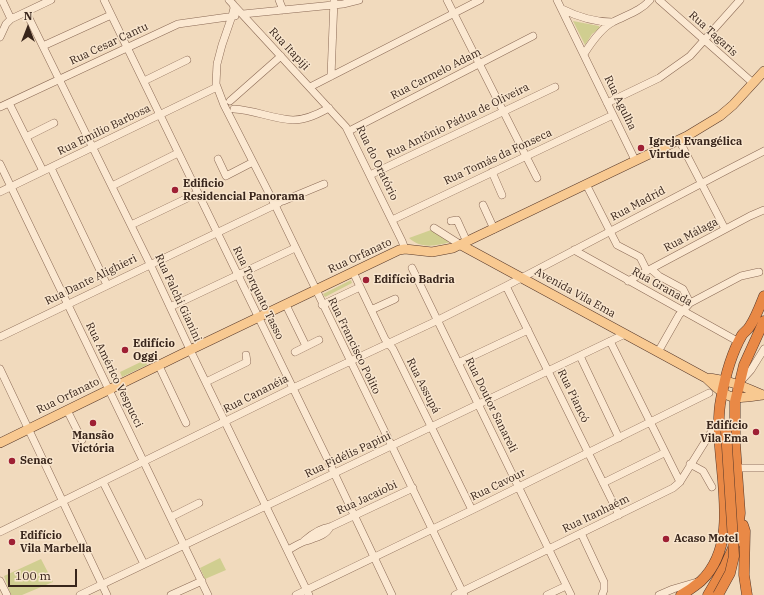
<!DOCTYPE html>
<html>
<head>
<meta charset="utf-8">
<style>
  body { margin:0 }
  #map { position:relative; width:764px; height:595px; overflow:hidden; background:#f1dabd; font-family:"IBM Plex Serif",serif }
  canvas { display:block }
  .north { position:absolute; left:8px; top:8px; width:40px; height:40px; -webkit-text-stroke:3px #f8e5cd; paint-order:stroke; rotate:0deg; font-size:11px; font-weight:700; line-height:16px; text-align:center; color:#38251b }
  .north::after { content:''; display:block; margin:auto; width:14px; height:18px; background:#38251b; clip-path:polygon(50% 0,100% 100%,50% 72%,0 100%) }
  .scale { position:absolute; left:8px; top:569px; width:69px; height:18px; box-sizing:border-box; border:2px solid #38251b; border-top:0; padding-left:5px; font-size:12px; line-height:14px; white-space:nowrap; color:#38251b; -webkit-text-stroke:3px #f8e5cd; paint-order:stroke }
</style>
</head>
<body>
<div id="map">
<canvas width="764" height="595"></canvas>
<div class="north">N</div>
<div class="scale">100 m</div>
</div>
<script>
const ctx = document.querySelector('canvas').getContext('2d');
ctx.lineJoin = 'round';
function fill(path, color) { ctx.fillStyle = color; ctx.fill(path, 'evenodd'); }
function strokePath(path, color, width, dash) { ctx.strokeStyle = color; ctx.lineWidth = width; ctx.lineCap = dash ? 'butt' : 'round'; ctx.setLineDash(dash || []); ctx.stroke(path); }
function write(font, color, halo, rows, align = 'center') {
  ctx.font = font + ' "IBM Plex Serif",serif'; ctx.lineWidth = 3; ctx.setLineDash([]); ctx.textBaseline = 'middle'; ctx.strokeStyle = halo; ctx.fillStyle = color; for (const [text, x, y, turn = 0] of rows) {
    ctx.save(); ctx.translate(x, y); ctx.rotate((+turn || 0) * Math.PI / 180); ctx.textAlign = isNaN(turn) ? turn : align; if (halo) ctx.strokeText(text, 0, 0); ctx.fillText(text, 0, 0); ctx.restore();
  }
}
const green = new Path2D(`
  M573 21 599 26 600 28 592 34 585 45Z
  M431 230 450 242C436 246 421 249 409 238Z
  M351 280 352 283 325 297 323 294Z
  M145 360 147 365 122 377 120 372Z
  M220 558 226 570 205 579 200 568Z
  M41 559 53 582 22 595H11L4 576Z`);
const minor = new Path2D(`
  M2 0 11 19
  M104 0 328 460 392 595
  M229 0 346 127 402 241 405 249
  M279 0 283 10
  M447 0 537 178
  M557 0 635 160
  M659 0 753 83
  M233 4 234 8 232 16 222 45 217 64 216 84 224 105 275 205 464 595
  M562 9C578 17 593 22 612 22
  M26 12 150 264 193 356 309 595
  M243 14 343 4 359 0
  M0 37 6 24 11 19 51 0
  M43 46 111 15
  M584 54C591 43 601 28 613 22 626 15 641 11 650 0
  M331 76 334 0
  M144 81 187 60
  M310 87 480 0
  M230 101 281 56
  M9 103 43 171
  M607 103 659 78 690 56 740 0
  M0 107 178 24 235 16
  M234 109C254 110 273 119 293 120 306 120 318 114 329 108
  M349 131 533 36
  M26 137 54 123
  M679 140 725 229
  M218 159 226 176 253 162
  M0 164 208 595
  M51 168 107 285
  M492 172 502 195
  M370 175 555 87
  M112 186 178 153
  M588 188 617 245 640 257 647 271
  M0 192 217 87
  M283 201 324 184
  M483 205 494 229
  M392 220 613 115
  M451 221 457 220 467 242
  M131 225 198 193
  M434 228 461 245
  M574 250 739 342
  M412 268 571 595
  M651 269 659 276 683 289 690 303
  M353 272 385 339 393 349 472 510
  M628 281 750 216 764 210
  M506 286 619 515
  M286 305 306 346
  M322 305 360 287
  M170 307 295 248
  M371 310 395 299
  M0 337 279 203
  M610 341 680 482
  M295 352 319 340
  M658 352 679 315 690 303 741 276 759 272
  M580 356 619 438
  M458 363 528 330
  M159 366 186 423
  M0 369 107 595
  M741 381 751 370 764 349
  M206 382 247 362 246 355
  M67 410 82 440
  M690 464 703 471 712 487
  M737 468H764
  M103 482 144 564
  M603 483 664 453
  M171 517 199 503
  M0 532 293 388 432 323 506 286 731 168 764 151
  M581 533 604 582V590L602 595
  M304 541C312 534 320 528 330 527L413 488
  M288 550C294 547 299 543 306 541 314 538 326 536 330 527
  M0 581 7 595
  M80 595C261 507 444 422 625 334
  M171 595 202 581
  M296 595 472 510 709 393
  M455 595 673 488 680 482 718 421
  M547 595 566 586
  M659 595 673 589 697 582`);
const major = new Path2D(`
  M461 245 706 378C730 401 731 399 763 395
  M706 378C727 379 744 387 763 395
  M0 443 190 350 399 250 405 249 432 252 453 248 687 136 720 116 733 105 764 71`);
const highway = new Path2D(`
  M743 525 745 531 744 575 747 595
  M681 595C688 591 695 586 701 581 747 537 710 454 721 399 725 377 731 354 742 335 744 332 748 330 750 326 756 317 760 306 764 296
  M708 595 725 566 737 539 740 513 735 443V402L744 365 764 321`);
const highwayBridge = new Path2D(`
  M718 595 730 573 734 556 726 431`);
const markers = [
  [641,148,4,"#9e2034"],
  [175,190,4,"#9e2034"],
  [366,280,4,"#9e2034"],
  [125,350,4,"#9e2034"],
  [93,423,4,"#9e2034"],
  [756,432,4,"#9e2034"],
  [12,461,4,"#9e2034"],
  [666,539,4,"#9e2034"],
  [12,542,4,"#9e2034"]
];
const streetNames = [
  ["Rua Tagaris",713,34,42],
  ["Rua Cesar Cantu",109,44,-25],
  ["Rua Itapiji",289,49,47],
  ["Rua Carmelo Adam",436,74,-27],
  ["Rua Agulha",620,103,64],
  ["Rua Antônio Pádua de Oliveira",458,121,-26],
  ["Rua Emilio Barbosa",104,130,-26],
  ["Rua Tomás da Fonseca",498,157,-25],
  ["Rua do Oratório",377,163,64],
  ["Rua Madrid",638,204,-28],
  ["Rua Málaga",691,235,-28],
  ["Rua Orfanato",360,256,-25],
  ["Rua Dante Alighieri",91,280,-26],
  ["Rua Granada",662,287,29],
  ["Rua Torquato Tasso",258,293,64],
  ["Avenida Vila Ema",575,293,29],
  ["Rua Falchi Gianini",178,298,65],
  ["Rua Francisco Polito",354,346,64],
  ["Rua Américo Vespucci",114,375,64],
  ["Rua Assupá",423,386,63],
  ["Rua Cananéia",256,394,-27],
  ["Rua Orfanato",68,396,-26],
  ["Rua Piancó",573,396,64],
  ["Rua Doutor Sanareli",491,405,64],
  ["Rua Fidélis Papini",348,455,-25],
  ["Rua Cavour",498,485,-26],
  ["Rua Jacaiobi",367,498,-25],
  ["Rua Itanhaém",596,514,-26]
];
const poiNames = [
  ["Igreja Evangélica",649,142],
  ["Virtude",649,155],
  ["Edificio",183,184],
  ["Residencial Panorama",183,197],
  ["Edifício Badria",374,280],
  ["Edifício",133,344],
  ["Oggi",133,357],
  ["Edifício",748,426,"right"],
  ["Vila Ema",748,439,"right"],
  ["Mansão",93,436,"center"],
  ["Victória",93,449,"center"],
  ["Senac",20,461],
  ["Edifício",20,536],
  ["Vila Marbella",20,549],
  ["Acaso Motel",674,539]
];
fill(green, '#d0ce90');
strokePath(minor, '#8a6955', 8);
strokePath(major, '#57382a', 10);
strokePath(highway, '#57382a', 11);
strokePath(minor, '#fbe8d1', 7);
strokePath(major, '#f8c991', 9);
strokePath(highway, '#e98946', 10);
strokePath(highwayBridge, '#57382a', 11, []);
strokePath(highwayBridge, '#e98946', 10);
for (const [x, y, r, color] of markers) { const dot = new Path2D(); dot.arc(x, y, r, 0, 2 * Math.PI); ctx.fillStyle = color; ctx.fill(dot); strokePath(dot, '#f8e5cd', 1.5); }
write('11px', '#38251b', '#f8e5cd', streetNames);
write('bold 11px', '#38251b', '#f8e5cd', poiNames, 'left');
</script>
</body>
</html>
